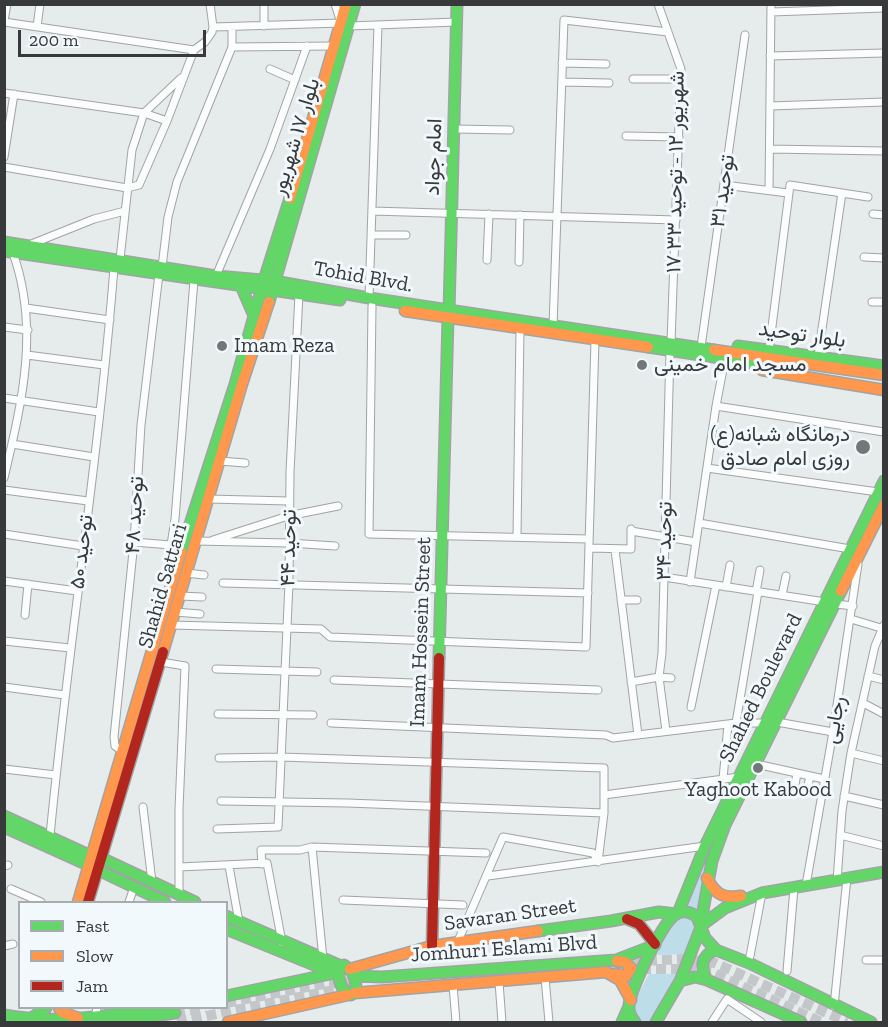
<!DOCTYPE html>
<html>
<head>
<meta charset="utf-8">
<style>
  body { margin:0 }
  #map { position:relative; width:888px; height:1027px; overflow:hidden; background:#e6ebec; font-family:"Zilla Slab",serif }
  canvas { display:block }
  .frame { position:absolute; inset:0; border:6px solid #37393b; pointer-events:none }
  .legend { position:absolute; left:18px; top:901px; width:210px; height:108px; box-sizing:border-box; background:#f1f9fc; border:2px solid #a7acaf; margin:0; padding:8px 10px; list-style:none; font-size:18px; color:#37393b }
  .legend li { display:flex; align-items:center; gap:12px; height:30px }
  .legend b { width:30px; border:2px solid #a7acaf }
  .scale { position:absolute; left:18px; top:30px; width:188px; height:27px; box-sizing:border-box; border:3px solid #37393b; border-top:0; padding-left:8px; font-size:18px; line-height:21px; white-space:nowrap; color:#37393b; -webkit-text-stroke:4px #f1f9fc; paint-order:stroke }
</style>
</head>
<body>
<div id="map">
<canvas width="888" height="1027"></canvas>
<div class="frame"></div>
<ul class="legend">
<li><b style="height:8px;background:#63d668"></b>Fast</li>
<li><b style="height:8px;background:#ff974d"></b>Slow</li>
<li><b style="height:8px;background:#b3261e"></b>Jam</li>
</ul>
<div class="scale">200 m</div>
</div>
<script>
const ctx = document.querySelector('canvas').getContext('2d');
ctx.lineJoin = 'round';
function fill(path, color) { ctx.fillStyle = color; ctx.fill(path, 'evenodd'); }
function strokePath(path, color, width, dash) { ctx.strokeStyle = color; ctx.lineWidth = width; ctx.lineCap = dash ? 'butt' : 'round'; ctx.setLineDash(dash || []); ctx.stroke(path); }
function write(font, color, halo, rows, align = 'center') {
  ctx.font = font + ' "Zilla Slab",Vazirmatn,serif'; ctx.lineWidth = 6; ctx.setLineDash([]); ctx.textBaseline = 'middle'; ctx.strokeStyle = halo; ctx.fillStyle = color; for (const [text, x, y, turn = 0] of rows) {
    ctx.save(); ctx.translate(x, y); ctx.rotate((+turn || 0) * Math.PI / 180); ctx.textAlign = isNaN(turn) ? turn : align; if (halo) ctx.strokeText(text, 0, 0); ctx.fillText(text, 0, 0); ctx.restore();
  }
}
const green = new Path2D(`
  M710 842 704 876 701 912 691 907 683 906Z
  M682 916 691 918 697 925 687 954 655 955 673 921Z
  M649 974H678L651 1021C617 1026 643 986 649 974Z`);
const primaryTunnel = new Path2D(`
  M617 962 684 959 715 963 847 1022
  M596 969H695L713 973 821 1022
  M226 1003 328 983 362 982
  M175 1013 205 1008
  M177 1022 329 991 350 990`);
const street = new Path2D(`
  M658 4 681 69 671 342
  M771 12 884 8
  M4 21 7 4
  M4 22 194 50
  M264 26V4
  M349 26 457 22
  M37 27 40 4
  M213 27 341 23 335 4
  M232 47 334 46
  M770 56 884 53
  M562 63 606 64
  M270 69 295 80
  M633 79H681
  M562 82 609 83
  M4 93 144 113 167 121
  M770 106 884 102
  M454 129 510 130
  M626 136 679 137
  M770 149 884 151
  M4 157 14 94
  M4 167 127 188 139 185 167 121 194 50 205 42 212 32 213 27 210 4
  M724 185 788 193
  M769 190 771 4
  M372 211 676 220
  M873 214 884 215
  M371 235H406
  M29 245 94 219 125 211
  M864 257 884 258
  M120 259 132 150 144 113 181 78
  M487 260 489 214
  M519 262 520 215
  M162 267 168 217 177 182 232 47V27
  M216 276 270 149 307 46
  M369 298 378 25
  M872 302H884
  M372 306 369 534 589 539
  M26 308 110 320
  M553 326 564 20 668 32
  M4 327 28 330
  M701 347 745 35
  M769 350 790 185 868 197
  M27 355 104 365
  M818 356 842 193
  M4 398 99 412
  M716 406 884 432
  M12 444 94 457
  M220 461 245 463
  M707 468 878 492
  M4 478C22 402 40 329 13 253
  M4 490 88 501
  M209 499 289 501
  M699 523 850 549
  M631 531 696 542
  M4 534 83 546
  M517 536 520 329
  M213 540 288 516 338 506
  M196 541 289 543 335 546
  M134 542 183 546
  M171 545 175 519 194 280
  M589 548 631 549V529
  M615 550 638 735
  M186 573 204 575
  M664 577 825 602
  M4 581 77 591
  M690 582 716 406 725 359
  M223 583 588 593
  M726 587 730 565
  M756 592 760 570
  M782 595 786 576
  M180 596 202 597
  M621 600H637
  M836 604 853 606
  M175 612 200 614
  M25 615 28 584
  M851 619 884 629
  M171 625 321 629 330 637 586 647 595 340
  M4 641 70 648
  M161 662 185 666 179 809V895
  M216 669 317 672
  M868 676 884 680
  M334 680 598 690
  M631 682 659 677 671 678
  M4 687 65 695
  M863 703 884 714
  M691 707 716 585
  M218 714 313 715
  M777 722 833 732
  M331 723 606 735 613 738 736 723H765
  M736 723 758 592
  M666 731 659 677 662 653 670 351
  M122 751 115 746 114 737 134 542 141 425 159 274
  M851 753 884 761
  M219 758 281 757 604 768V813L598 862
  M756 764 824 779
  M4 769 56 775
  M723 779 728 725
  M795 785 797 773
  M807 790 810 776
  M604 795 739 777
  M844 796 884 805
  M221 801 348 803 604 813
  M143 807 152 882
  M217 829 278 827 289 583 290 472 299 294
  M840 835 884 846
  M50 836C68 646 99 458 114 268
  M312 847 323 959
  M262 864 261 850H300L312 847 486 853
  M4 866 8 865
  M229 866 239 922
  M179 867 267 863 282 942
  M488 876 705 846
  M837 881 842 811 851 753 875 646 884 625
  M806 885 833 732 858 564
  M11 889 41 902
  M343 900 463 905
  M129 902 134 887
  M458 941 503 837 593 853 598 860
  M4 946 13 944
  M750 956 762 893
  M866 960H884
  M787 971 794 888
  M545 978 549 1022
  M499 982 502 1022
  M453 985 456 1022
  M834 1006 847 878
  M95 1017 97 1008
  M712 1022 727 999 761 1022`);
const fast = new Path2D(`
  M4 242 216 276 274 281 369 298 714 350
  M4 251 340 300
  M241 286 254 316
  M269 302 355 4
  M449 311 457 4
  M738 346 884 366
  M648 347 773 366
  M181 552 235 384 264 280 290 198
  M439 658 448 318
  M4 816 91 856
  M4 827 88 865
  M101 858 195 902
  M98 870 165 902
  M678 913 705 846 884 481
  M226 916 341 966
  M701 922 712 861 725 825 841 591
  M702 925 725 908 762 893 884 872
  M701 927 705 938 716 950 749 963 871 1022
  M226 929 324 969 339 971
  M538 931 611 921 659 912 676 914
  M344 965C354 971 356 980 356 990L351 995C340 990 338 980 339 969Z
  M354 976 382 977 616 960 655 945
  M707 980C700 967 701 955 716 950
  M680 981 695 977 707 980 801 1022
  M226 996 335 973
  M4 1015C57 1025 109 1015 161 1008
  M27 1021 46 1008
  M110 1022 175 1013
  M622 1022 629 1006
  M635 1022C631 1017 628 1012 629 1005 631 989 662 922 676 914 683 910 691 912 697 917L701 927 680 981 656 1022`);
const slow = new Path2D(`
  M290 198 346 4
  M405 311 648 347
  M714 350 884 375
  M762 370 884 390
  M841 591 884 505
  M163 652 242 384 269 302
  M707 878C715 894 723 899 741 896
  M78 902 181 552
  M350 969 432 946 538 931
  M615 974 626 976 631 968 625 962 617 961
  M355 993 606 972 620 980 631 1000
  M59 1008 62 1012 78 1018
  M228 1022 348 995`);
const jam = new Path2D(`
  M88 902 163 652
  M627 919 639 924 655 944
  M432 946 439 658`);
const markers = [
  [222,346,6,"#747779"],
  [642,365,6,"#747779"],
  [863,447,8,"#747779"],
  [758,768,6,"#747779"]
];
const streetNames = [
  ["بلوار ۱۷ شهریور",296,137,-73],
  ["امام جواد",434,157,-88],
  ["۱۷ شهریور ۱۲ - توحید ۳۳",676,172,-89],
  ["توحید ۳۱",723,191,-82],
  ["Tohid Blvd.",363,277,10],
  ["بلوار توحید",802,335,8],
  ["توحید ۴۸",135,515,-87],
  ["توحید ۳۴",665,541,-89],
  ["توحید ۴۴",289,548,-89],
  ["توحید ۵۰",82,552,-83],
  ["Shahid Sattari",163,586,-74],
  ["Imam Hossein Street",421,632,-88],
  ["Shahed Boulevard",761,688,-64],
  ["رجایی",835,720,-80],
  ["Savaran Street",510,915,-8],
  ["Jomhuri Eslami Blvd",504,949,-4]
];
const poiNames = [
  ["Imam Reza",234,346],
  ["مسجد امام خمینی",654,365],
  ["(ع)درمانگاه شبانه",850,435,"right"],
  ["روزی امام صادق",850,459,"right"],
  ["Yaghoot Kabood",758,790,"center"]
];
fill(green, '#bddee9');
strokePath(primaryTunnel, '#c3c7c9', 10, [10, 5]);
strokePath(street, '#a1a4a5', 9);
strokePath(fast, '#a1a4a5', 13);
strokePath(slow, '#a1a4a5', 13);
strokePath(jam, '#a1a4a5', 13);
strokePath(street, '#fbfcfc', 7);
strokePath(fast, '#63d668', 10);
strokePath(slow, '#ff974d', 10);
strokePath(jam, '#b3261e', 10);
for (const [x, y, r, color] of markers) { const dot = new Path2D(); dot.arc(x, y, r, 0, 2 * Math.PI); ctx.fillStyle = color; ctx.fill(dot); strokePath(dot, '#f1f9fc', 2); }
write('21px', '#37393b', '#f1f9fc', streetNames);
write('21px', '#37393b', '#f1f9fc', poiNames, 'left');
</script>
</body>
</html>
